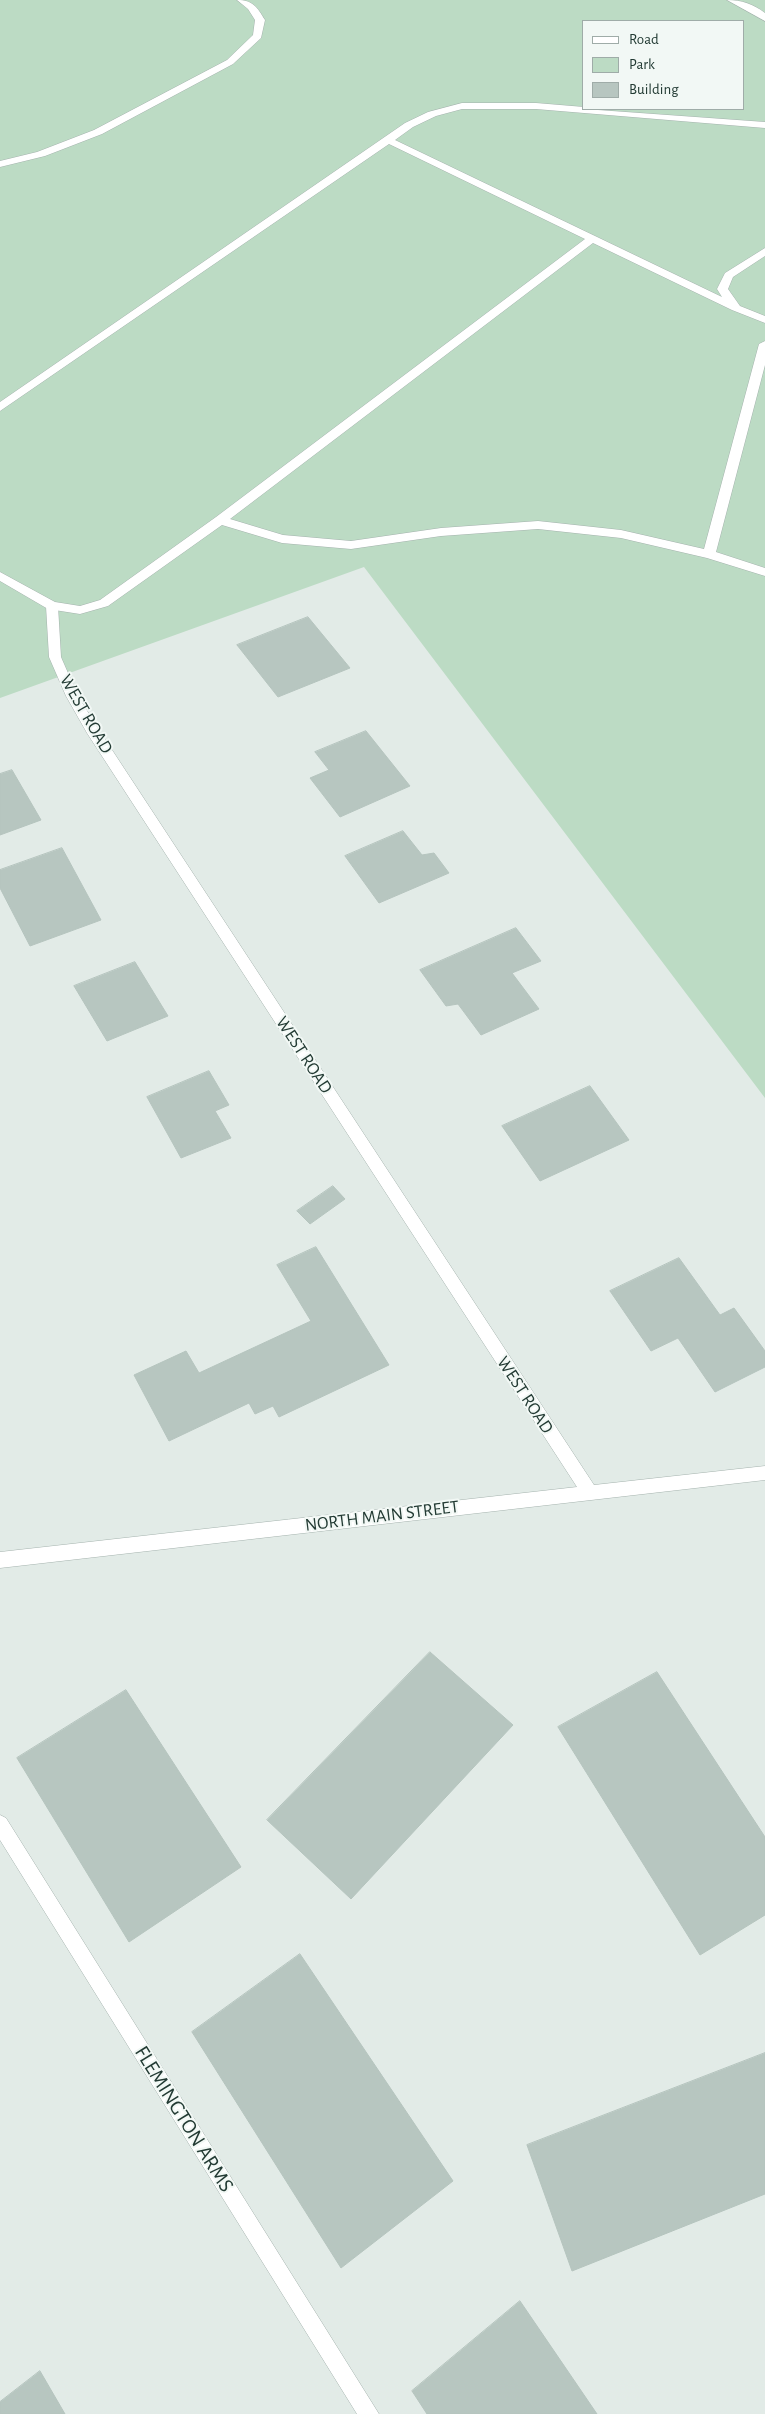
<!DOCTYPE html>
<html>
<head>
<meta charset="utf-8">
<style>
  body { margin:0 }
  #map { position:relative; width:765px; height:2414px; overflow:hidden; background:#e2ebe7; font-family:"Alegreya Sans",sans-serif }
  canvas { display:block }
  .legend { position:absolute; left:582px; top:20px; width:162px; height:90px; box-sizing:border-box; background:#f2f8f5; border:1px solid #9faca8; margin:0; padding:6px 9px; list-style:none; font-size:15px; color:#233b34 }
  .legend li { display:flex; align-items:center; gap:10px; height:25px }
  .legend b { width:25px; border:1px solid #9faca8 }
</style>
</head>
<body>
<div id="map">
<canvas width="765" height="2414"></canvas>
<ul class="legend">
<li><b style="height:6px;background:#fff"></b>Road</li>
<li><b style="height:14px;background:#bcdbc4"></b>Park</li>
<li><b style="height:14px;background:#b7c6c0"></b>Building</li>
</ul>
</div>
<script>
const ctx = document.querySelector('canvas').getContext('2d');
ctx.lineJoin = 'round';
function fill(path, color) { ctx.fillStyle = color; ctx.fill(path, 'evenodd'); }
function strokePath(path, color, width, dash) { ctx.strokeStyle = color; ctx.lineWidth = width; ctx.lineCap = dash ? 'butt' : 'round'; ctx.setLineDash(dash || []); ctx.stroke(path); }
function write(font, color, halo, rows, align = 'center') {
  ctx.font = font + ' "Alegreya Sans",sans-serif'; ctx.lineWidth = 4; ctx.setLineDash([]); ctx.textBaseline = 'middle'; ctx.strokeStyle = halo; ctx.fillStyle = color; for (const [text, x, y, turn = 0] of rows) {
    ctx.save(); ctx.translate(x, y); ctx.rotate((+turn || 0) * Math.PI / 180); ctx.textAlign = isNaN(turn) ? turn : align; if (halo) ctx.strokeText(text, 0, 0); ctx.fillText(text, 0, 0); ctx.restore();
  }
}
const green = new Path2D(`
  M0 0H765V1098L364 567 0 698ZM584 21H744V109H584Z`);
const building = new Path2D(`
  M308 617 350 668 278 697 237 645Z
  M366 731 410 786 340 817 310 778 329 770 315 752Z
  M12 770 41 820 0 835V774Z
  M403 831 422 855 434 853 449 873 379 903 345 856Z
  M62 848 101 920 30 946 0 888V870Z
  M516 928 541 961 512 973 539 1009 481 1035 458 1004 446 1006 420 970Z
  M135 962 168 1016 107 1041 74 986Z
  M209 1071 229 1105 215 1111 231 1138 181 1158 147 1097Z
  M590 1086 629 1140 540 1181 502 1126Z
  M333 1186 345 1199 310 1224 297 1211Z
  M316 1247 389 1365 279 1417 273 1406 255 1414 249 1403 169 1441 134 1375 186 1351 199 1373 311 1321 277 1265Z
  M679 1258 720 1315 734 1308 765 1351V1367L715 1392 678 1338 651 1351 610 1291Z
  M430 1652 513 1725 351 1899 267 1820Z
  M657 1672 765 1837V1915L700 1955 558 1727Z
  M126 1690 241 1867 129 1942 17 1758Z
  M300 1954 453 2181 341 2268 192 2032Z
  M765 2053V2194L572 2271 527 2145Z
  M520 2301 597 2414H427L412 2391Z
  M40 2371 65 2414H0V2402Z`);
const service = new Path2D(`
  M237 0C253 0 257 7 265 20L261 38 233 64 102 134 45 156 0 167V161L37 152 94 130 227 60 253 35 255 20 248 9Z
  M727 0C742 0 753 4 765 13V21Z
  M462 103H536L584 107V109L765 122V128L536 109H462L436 116 413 127 395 140 722 297 717 289 725 273 765 248V256L733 277 728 289 740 306 765 316V323L732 310 593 243 230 519 283 535 351 541 441 528 538 521 621 530 704 549 759 344 765 341V365L716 552 765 568V576L707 558 621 538 538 529 441 536 351 549 282 543 222 525 108 606 80 614 48 609 0 581V572L55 602 80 606 100 600 216 517 585 239 389 144 0 411V402L405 123 428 112Z`);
const minor = new Path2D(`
  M52 602 58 606 61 657 78 696 97 727 594 1485 765 1466V1480L0 1568V1552L577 1487 87 733 66 696 49 657 46 606Z
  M0 1815 6 1818 379 2414H357L0 1840Z`);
const streetNames = [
  ["WEST ROAD",86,714,60],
  ["WEST ROAD",304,1055,57],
  ["WEST ROAD",525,1395,57],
  ["NORTH MAIN STREET",382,1516,-7]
];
const nearStreetnames = [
  ["FLEMINGTON ARMS",184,2119,58]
];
fill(green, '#bcdbc4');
fill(building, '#b7c6c0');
strokePath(building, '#b5c4be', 1);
strokePath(service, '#a5b3ae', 1);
strokePath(minor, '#a5b3ae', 1);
fill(service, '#fff');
fill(minor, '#fff');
write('18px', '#233b34', '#f2f8f5', streetNames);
write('21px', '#233b34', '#f2f8f5', nearStreetnames);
</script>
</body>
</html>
